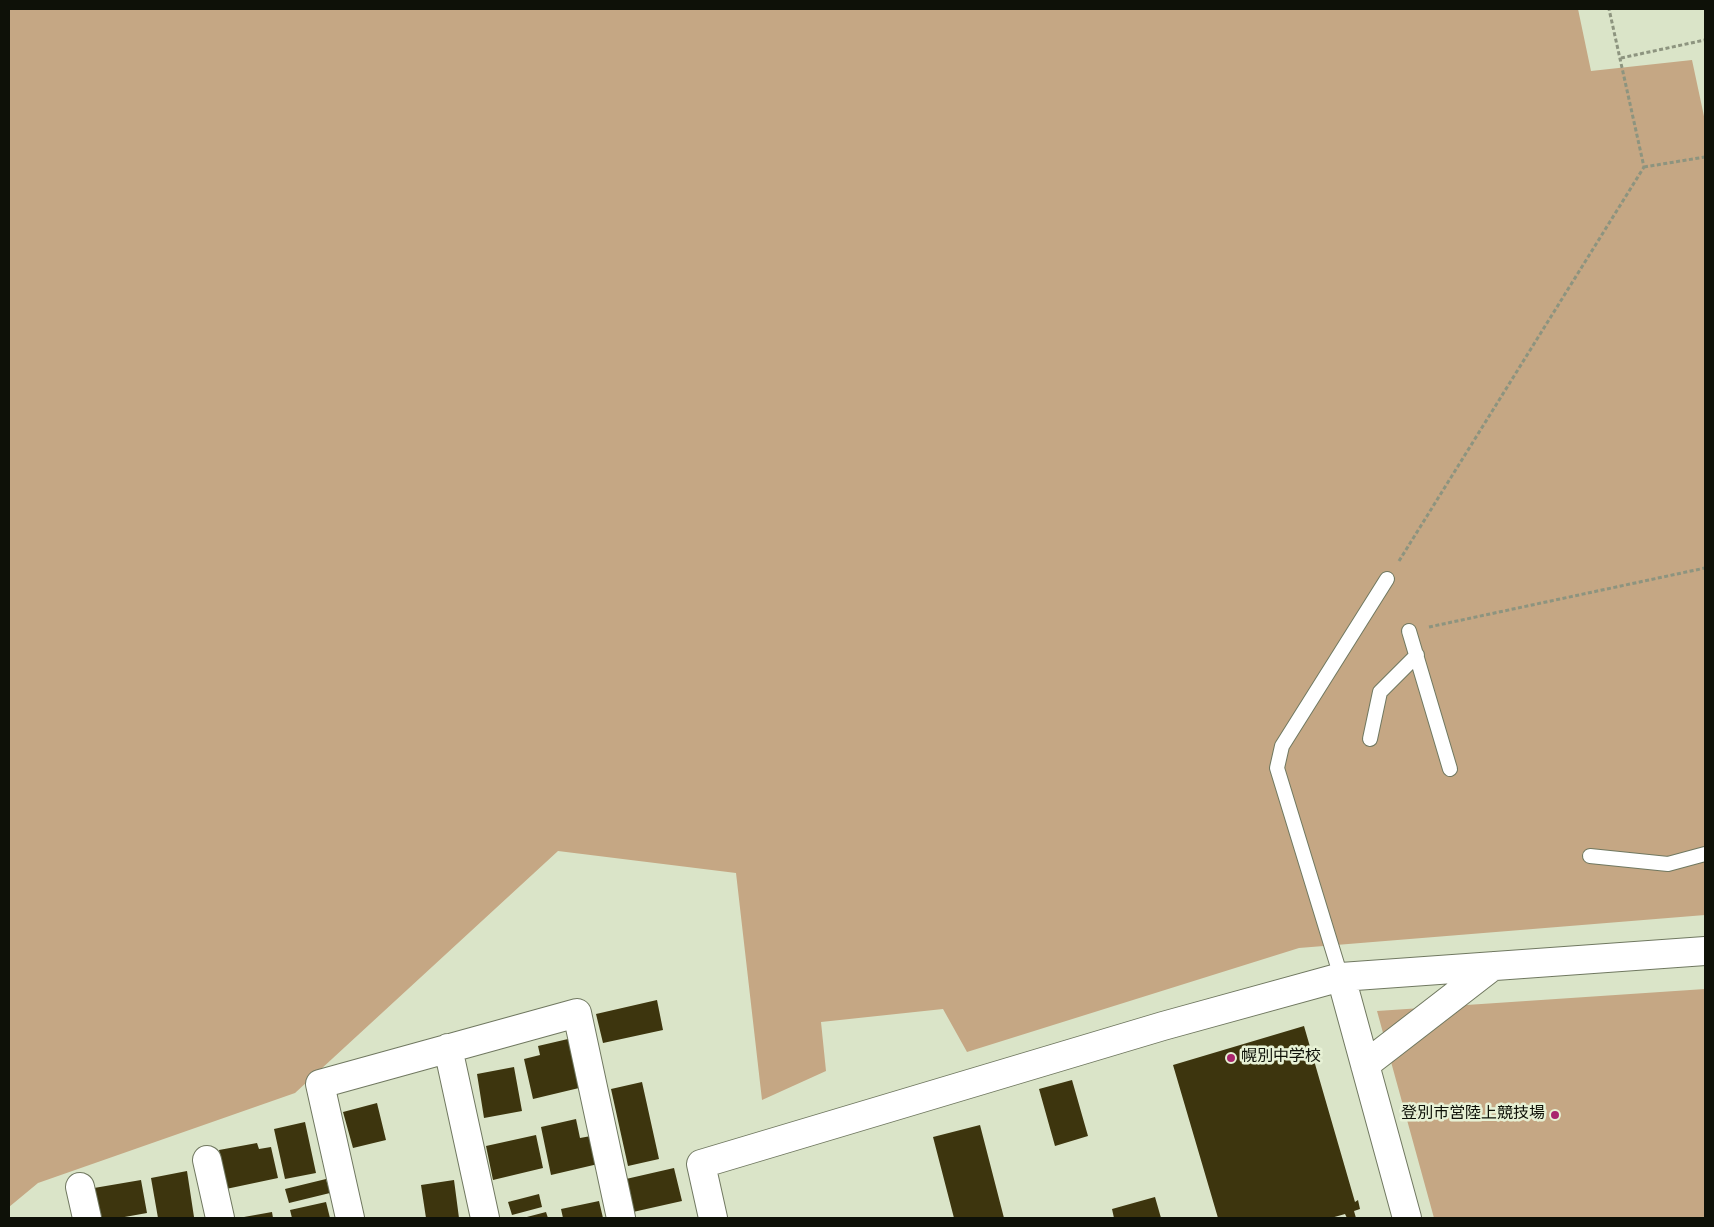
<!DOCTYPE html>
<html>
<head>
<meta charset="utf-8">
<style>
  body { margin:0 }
  #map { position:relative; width:1714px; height:1227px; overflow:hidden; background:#dae4c8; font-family:Overpass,sans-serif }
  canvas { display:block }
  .frame { position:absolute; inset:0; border:10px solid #0e1108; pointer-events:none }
</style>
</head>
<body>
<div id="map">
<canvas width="1714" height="1227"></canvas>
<div class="frame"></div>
</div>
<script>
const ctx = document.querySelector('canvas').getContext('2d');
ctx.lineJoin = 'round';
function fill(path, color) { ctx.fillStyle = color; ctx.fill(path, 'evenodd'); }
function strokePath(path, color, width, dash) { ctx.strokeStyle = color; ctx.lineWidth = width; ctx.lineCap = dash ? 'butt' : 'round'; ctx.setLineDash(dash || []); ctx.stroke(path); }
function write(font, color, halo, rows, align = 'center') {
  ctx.font = font + ' Overpass,"Noto Sans JP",sans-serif'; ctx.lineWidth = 5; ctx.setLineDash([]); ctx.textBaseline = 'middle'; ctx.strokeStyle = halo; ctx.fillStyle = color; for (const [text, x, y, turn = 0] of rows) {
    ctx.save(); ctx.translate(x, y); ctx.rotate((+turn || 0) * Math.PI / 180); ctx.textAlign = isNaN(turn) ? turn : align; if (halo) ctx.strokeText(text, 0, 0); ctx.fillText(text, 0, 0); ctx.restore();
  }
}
const green = new Path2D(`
  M9 9H1578L1591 71 1692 60 1705 121V915L1299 948 967 1052 943 1009 821 1022 826 1071 762 1100 736 873 558 851 295 1093 38 1183 9 1207Z
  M1705 989V1218H1434L1377 1011Z`);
const building = new Path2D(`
  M657 1000 663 1030 603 1043 596 1014Z
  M1304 1026 1355 1202 1358 1200 1360 1209 1354 1211 1356 1218H1347L1345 1214 1331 1218H1218L1173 1065Z
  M568 1039 579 1088 533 1099 524 1059 540 1055 538 1046Z
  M514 1067 522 1111 484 1118 477 1074Z
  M1072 1080 1088 1136 1055 1146 1039 1089Z
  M642 1082 659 1159 628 1166 611 1089Z
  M377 1103 386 1140 353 1148 343 1112Z
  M576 1119 580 1138 591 1136 598 1164 551 1175 541 1127Z
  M305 1122 316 1173 285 1179 274 1129Z
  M980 1125 1004 1218H954L933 1137Z
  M536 1135 543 1168 493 1180 486 1146Z
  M257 1143 259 1149 271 1147 278 1178 226 1189 219 1150Z
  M674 1168 682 1201 633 1212 626 1179Z
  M187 1171 194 1217 158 1218 151 1178Z
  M326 1179 330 1193 289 1203 285 1189Z
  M141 1180 147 1213 119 1218H100L94 1188Z
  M454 1180 459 1218H426L421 1185Z
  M539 1194 542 1207 512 1215 508 1202Z
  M1155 1197 1161 1218H1114L1112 1209Z
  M599 1201 603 1218H563L561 1209Z
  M326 1202 330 1218H292L290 1210Z
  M272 1212 273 1218H244V1217Z
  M546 1212 548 1218H523Z`);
const path = new Path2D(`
  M1621 58 1705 40
  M1644 167 1705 157
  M1399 561 1644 167 1609 9
  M1429 627 1705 568`);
const lane = new Path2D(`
  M1409 631 1450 769
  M1370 739 1380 692 1417 655
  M1590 856 1668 864 1705 854
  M1341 977 1277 768 1282 746 1387 579`);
const street = new Path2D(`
  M1341 977 1407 1218
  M448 1048 485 1218
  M1365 1065 1493 966
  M207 1160 220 1218
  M80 1187 87 1218
  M350 1218 320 1084 577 1013 621 1218
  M713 1218 701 1164 1163 1026 1341 977 1705 951`);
const markers = [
  [1231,1058,5,"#a9256e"],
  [1555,1115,5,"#a9256e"]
];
const poiNames = [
  ["幌別中学校",1241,1058],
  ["登別市営陸上競技場",1545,1115,"right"]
];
fill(green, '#c5a784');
fill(building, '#3d350e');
strokePath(lane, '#707860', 16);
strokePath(street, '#707860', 30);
strokePath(path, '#8d947f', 3, [4, 2.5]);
strokePath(lane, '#fff', 14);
strokePath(street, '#fff', 28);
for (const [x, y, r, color] of markers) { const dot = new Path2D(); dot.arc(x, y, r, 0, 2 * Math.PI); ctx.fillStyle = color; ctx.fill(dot); strokePath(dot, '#e7f1d5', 2); }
write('16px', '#0e1108', '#e7f1d5', poiNames, 'left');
</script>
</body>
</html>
